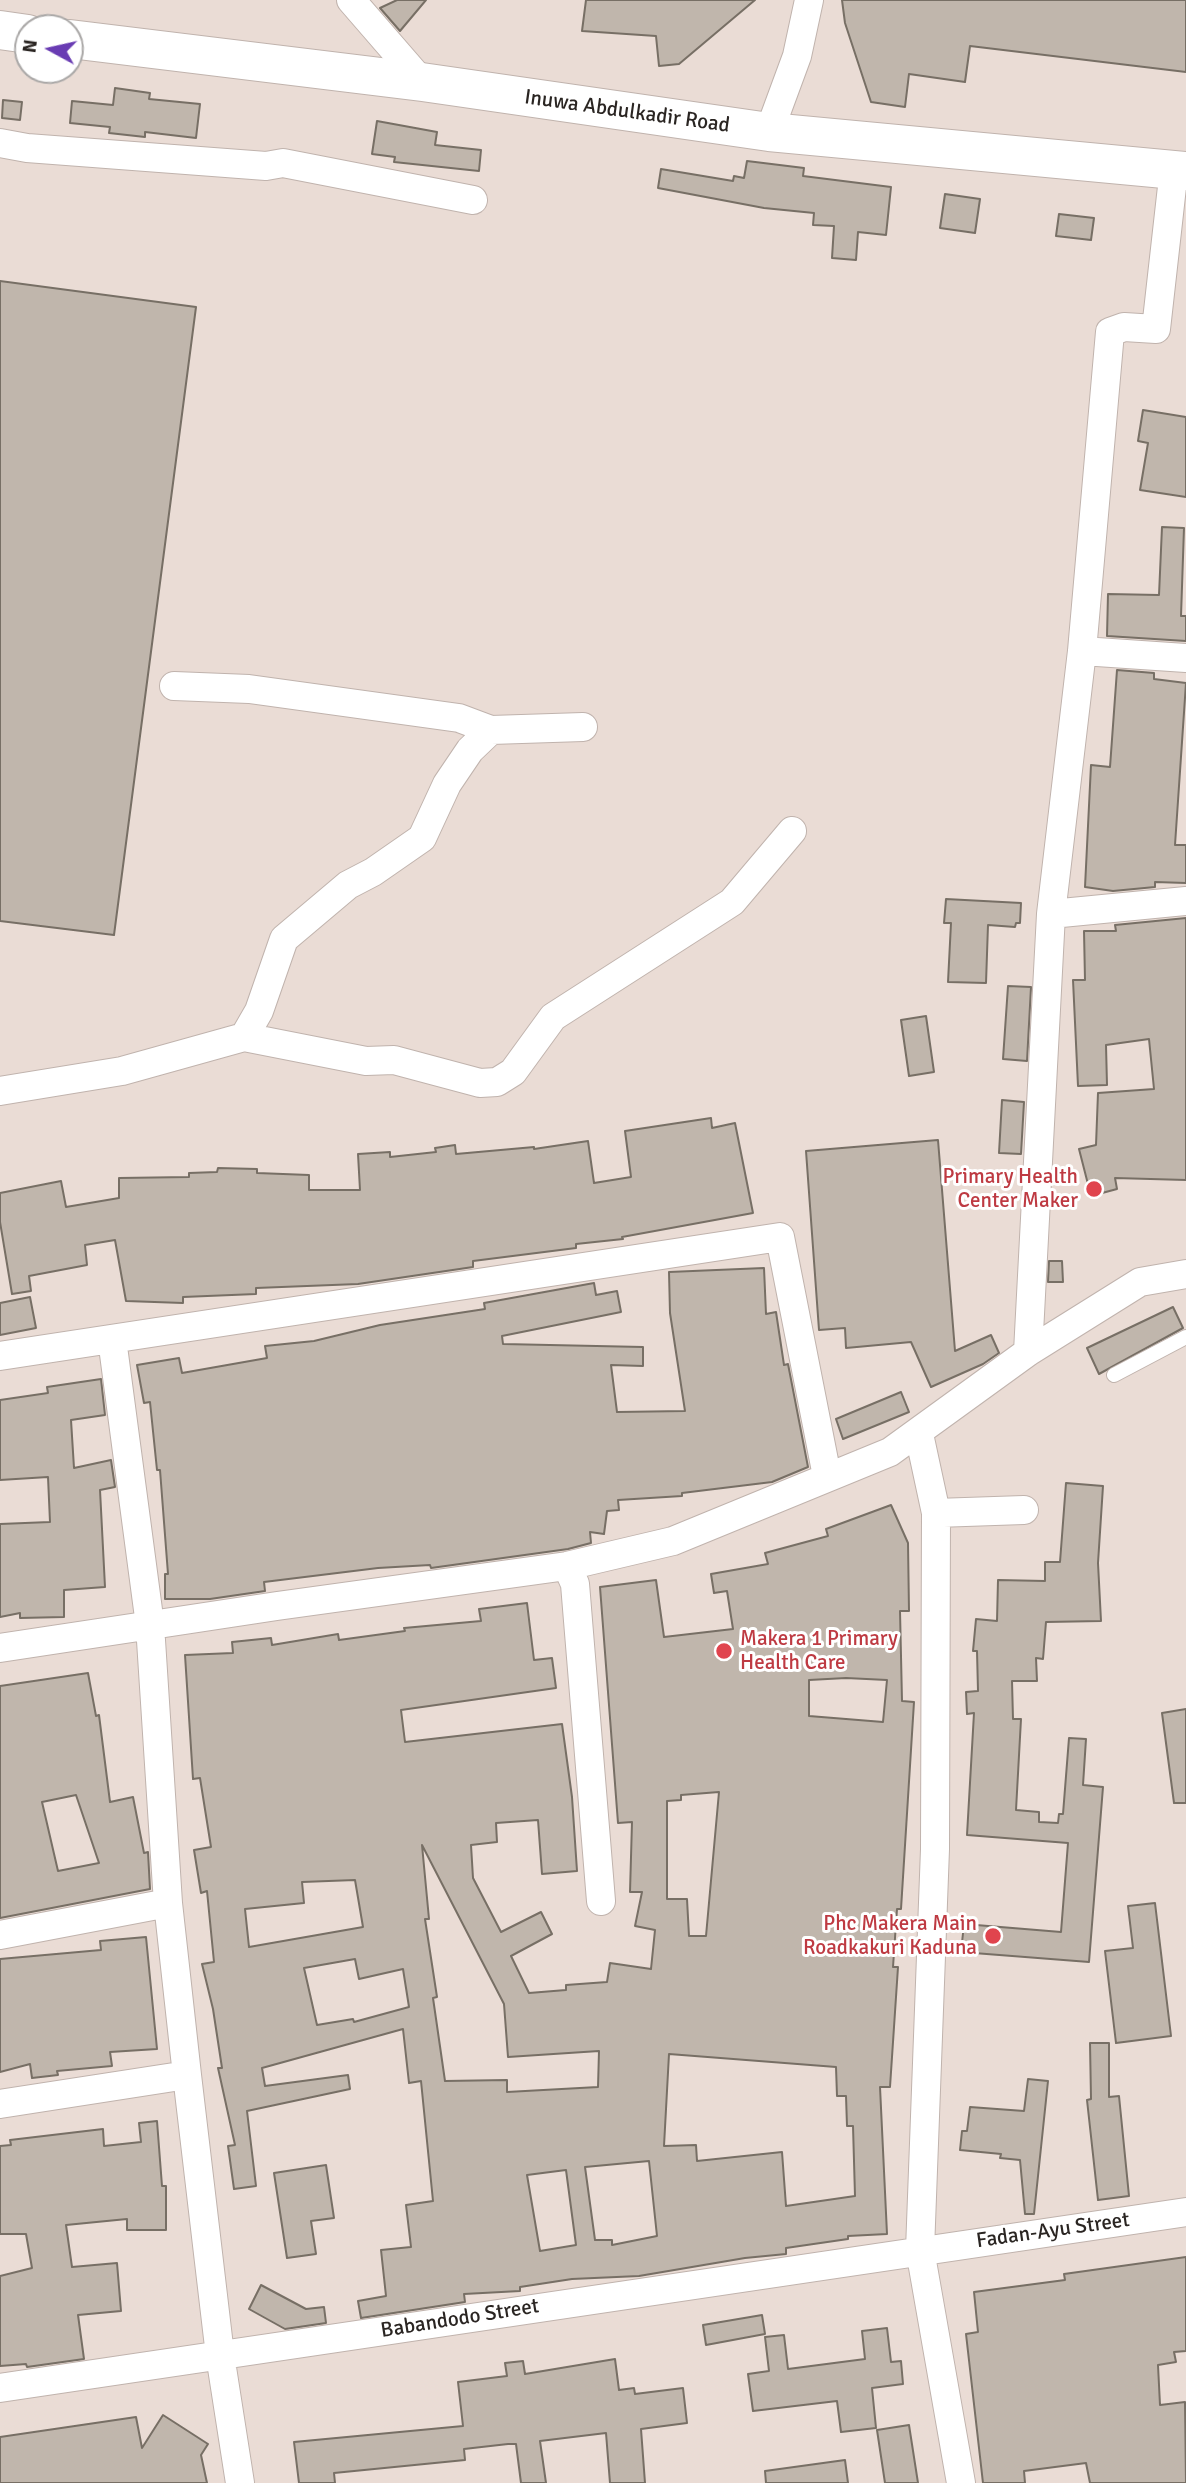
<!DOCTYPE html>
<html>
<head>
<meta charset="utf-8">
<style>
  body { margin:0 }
  #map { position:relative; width:1186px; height:2483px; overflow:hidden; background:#eadcd5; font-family:Signika,sans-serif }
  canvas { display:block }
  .north { position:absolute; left:14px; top:14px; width:70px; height:70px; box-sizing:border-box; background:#fff; border:2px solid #aaa8a7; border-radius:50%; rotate:278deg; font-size:19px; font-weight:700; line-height:28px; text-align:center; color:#2a2522 }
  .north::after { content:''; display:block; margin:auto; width:24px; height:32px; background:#693cb3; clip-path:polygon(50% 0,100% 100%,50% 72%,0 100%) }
</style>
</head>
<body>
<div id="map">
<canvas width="1186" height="2483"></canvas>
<div class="north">N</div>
</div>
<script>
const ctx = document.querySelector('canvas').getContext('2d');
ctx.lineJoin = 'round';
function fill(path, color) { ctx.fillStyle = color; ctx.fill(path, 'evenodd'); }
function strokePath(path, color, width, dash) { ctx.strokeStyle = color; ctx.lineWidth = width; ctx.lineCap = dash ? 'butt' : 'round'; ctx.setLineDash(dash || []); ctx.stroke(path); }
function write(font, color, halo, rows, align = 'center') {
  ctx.font = font + ' Signika,sans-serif'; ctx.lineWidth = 6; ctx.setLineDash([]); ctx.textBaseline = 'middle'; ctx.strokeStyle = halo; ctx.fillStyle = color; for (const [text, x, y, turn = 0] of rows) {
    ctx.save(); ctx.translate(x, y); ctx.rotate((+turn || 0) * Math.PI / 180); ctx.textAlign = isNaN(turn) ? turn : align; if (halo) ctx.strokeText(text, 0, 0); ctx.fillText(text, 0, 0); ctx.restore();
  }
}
const building = new Path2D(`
  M397 0H426L400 31 380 8Z
  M586 0H755L679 64 659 66 656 36 582 31Z
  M842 0H1186V72L970 46 965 82 909 74 905 107 871 102 845 23Z
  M115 88 150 93 149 99 200 104 196 138 145 132V137L109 133 110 127 70 123 72 101 113 105Z
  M3 100 22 102 20 120 2 118Z
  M377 121 437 132 435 145 481 150 479 171 394 162 395 157 372 154Z
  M747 161 804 168 803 176 891 187 886 235 858 232 856 260 832 258 834 226 813 225 814 213 764 208 658 188 661 169 733 181 734 176 744 178Z
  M945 194 980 199 975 233 940 228Z
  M1059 214 1094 218 1091 240 1056 236Z
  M0 281 196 307 114 935 0 921Z
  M1143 410 1186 417V497L1140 490 1148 443 1138 441Z
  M1162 527 1184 528 1181 616H1186V641L1107 636 1108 594 1159 595Z
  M1117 670 1154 673V679L1186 683 1175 845H1186V883L1155 882V887L1113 891 1085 887 1091 765 1110 767Z
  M946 899 1021 903 1020 923H1016L1015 927 988 925 986 983 948 982 951 923H944Z
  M1186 918V1180L1115 1178 1117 1189 1091 1196 1079 1149 1096 1145 1098 1093 1154 1089 1149 1039 1106 1045 1107 1085 1078 1086 1073 980H1085L1084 931H1116L1115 925Z
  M1008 986 1031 987 1027 1061 1003 1059Z
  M926 1016 934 1072 909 1076 901 1020Z
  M1002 1100 1024 1102 1021 1154 999 1153Z
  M711 1118 712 1128 735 1123 753 1213 622 1237 623 1239 576 1244V1248L473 1261V1267L358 1284 256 1288V1294L183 1297V1303L126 1301 115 1240 85 1245 87 1265 29 1276 31 1291 12 1294 0 1222V1193L61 1181 66 1207 119 1198V1178L189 1177V1173L217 1172 218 1168 257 1169V1173L309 1175V1190H360L358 1154 390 1152V1157L436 1152 435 1148 455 1145 456 1154 534 1147V1149L588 1141 594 1183 631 1177 625 1131Z
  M938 1140 955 1351 991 1335 999 1353 983 1364 931 1387 911 1342 846 1348 845 1328 819 1330 806 1151Z
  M1049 1261H1062L1063 1282H1048Z
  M764 1268 766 1314 776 1312 784 1365 788 1364 808 1467 772 1482 682 1493V1496L618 1500 619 1510 607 1511 604 1534 590 1532 591 1543 568 1549 431 1568 430 1565 378 1568 264 1582 265 1591 210 1599H165V1574H168L160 1470H157L150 1402 144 1403 137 1365 179 1358 182 1373 267 1358 265 1346 314 1341 380 1325 485 1309 484 1303 594 1283 596 1295 617 1291 621 1312 502 1336 503 1344 643 1347V1366L611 1365 617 1412 685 1411 670 1313 669 1272Z
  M30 1297 36 1328 0 1335V1303Z
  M1173 1307 1183 1328 1099 1374 1087 1348Z
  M101 1379 105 1415 71 1420 74 1468 111 1460 115 1487 100 1490 105 1587 64 1590V1617L20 1618V1613L0 1617V1524L50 1522 48 1477 0 1480V1400L48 1393 47 1387Z
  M901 1392 909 1412 843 1439 836 1419Z
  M1066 1483 1103 1486 1098 1563 1101 1621 1046 1622 1043 1659 1036 1658 1037 1681H1012L1013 1719H1021L1016 1810 1039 1812V1822L1058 1823 1059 1814H1063L1069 1738 1086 1739 1083 1785 1103 1787 1089 1962 961 1952 964 1924 1061 1932 1068 1843 967 1835 974 1713 967 1714 966 1692 978 1691 977 1651H973L976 1619 997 1621 998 1580 1045 1581V1562H1060Z
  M891 1505 908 1543 909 1611H900L902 1701 914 1702 901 1909H897L893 1967H898L890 2087H880L887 2234 848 2236V2239L786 2248V2254L745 2258 639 2276 572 2279 520 2287V2291L464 2294 465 2302 361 2318 358 2301 386 2296 381 2250 411 2247 406 2205 433 2201 421 2081 409 2083 403 2029 262 2068 265 2086 348 2075 350 2089 247 2111 256 2186 234 2189 228 2146 235 2145 218 2068H222L213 2009 202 1964 214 1962 207 1891 201 1893 194 1850 211 1847 200 1778 193 1779 185 1655 233 1653 232 1642 271 1638 272 1645 338 1634 339 1640 405 1631 404 1628 481 1621 479 1609 527 1603 534 1660 552 1658 556 1688 401 1710 405 1742 562 1724 572 1797 577 1871 542 1874 538 1820 496 1823 497 1842 471 1845 473 1878 501 1932 541 1912 552 1934 511 1956 529 1993 566 1990V1985L607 1982 610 1963 651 1969 655 1930 635 1926 642 1892H630L632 1822 618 1823 600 1587 656 1580 664 1637 733 1629 727 1591 714 1593 711 1574 768 1564 765 1553 828 1536 826 1529ZM846 1678 887 1680 883 1722 809 1716V1680ZM719 1792 706 1936H689L687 1899H667V1801L681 1800V1795ZM422 1845 504 2004 508 2057 599 2051 598 2087 507 2092V2080L445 2081 433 1998 437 1997 425 1919H429ZM355 1880 363 1927 249 1947 245 1909 304 1903 302 1882ZM355 1959 359 1979 403 1969 409 2007 354 2022 353 2019 317 2025 304 1968ZM669 2054 836 2067 837 2096H846L847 2126H853L855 2196 786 2206 782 2152 697 2161 696 2145 664 2146ZM649 2161 657 2236 612 2245V2240H595L585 2167ZM566 2170 576 2245 540 2251 527 2175Z
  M88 1673 96 1716 99 1715 110 1802 133 1797 144 1853 148 1852 150 1889 0 1918V1686ZM76 1795 99 1863 58 1871 42 1802Z
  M1186 1709V1803H1174L1162 1713Z
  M1155 1903 1171 2036 1116 2043 1105 1951 1133 1948 1128 1906Z
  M146 1937 157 2049 110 2052 112 2066 57 2071 58 2075 32 2078 30 2064 0 2072V1959L101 1950 100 1941Z
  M1090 2043H1109V2097L1119 2096 1129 2196 1098 2200 1087 2100 1091 2099Z
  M1028 2079 1048 2081 1034 2214H1025L1020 2160 1000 2158 1001 2154 960 2150 962 2131H967L970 2107 1024 2111Z
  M157 2121 162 2186H166V2230H127V2219L66 2225 72 2267 117 2263 121 2311 78 2315 84 2359 27 2367 26 2364 0 2366V2276L32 2268 26 2234H0V2146L11 2145 10 2140 103 2129 104 2146 141 2142 139 2123Z
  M326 2165 334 2218 311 2221 316 2254 287 2258 274 2173Z
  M1186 2257V2351L1174 2352 1176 2362 1158 2365 1160 2405 1185 2402 1186 2483H1090L1086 2463 1024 2471 1025 2483H983L966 2334 978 2332 974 2292 1065 2280 1064 2274Z
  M261 2285 306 2309 324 2307 326 2323 285 2329 249 2309Z
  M762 2315 765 2334 706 2345 703 2325Z
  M887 2328 891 2362 901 2361 903 2384 872 2388 876 2428 841 2432 837 2401 753 2411 748 2374 769 2371 765 2337 784 2335 788 2369 865 2359 862 2331Z
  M615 2359 619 2390 634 2388 635 2394 683 2388 687 2423 641 2429 645 2483H610L606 2433 540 2441 546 2483H521L516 2444H508L464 2449 465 2460 334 2473 335 2483H299L294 2442 463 2426 458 2382 507 2376 505 2363 523 2361 525 2374Z
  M163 2415 208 2444 201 2455 207 2483H0V2437L136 2417 142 2448Z
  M909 2425 918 2483H885L877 2430Z
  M845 2460 848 2483H766L765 2471Z`);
const service = new Path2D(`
  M1114 1375 1186 1337`);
const minor = new Path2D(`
  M351 0 422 82
  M769 132 797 56 809 0
  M0 143 27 148 266 166 283 163 473 200
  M1082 651 1186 658
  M174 686 249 689 459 718 491 730 470 750 447 784 422 838 373 872 348 885 284 939 259 1011 244 1037
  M491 730 583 727
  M1051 914 1186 901
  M0 1091 122 1071 244 1037 366 1061 394 1060 480 1083 497 1082 513 1072 553 1017 732 902 792 831
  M112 1339 150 1625 168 1903 187 2075 220 2355 240 2483
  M1028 1352 1051 914 1082 651 1110 332 1124 327 1156 329 1174 169
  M0 1356 780 1237 827 1476
  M919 1434 936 1513 935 1849 920 2250 961 2483
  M936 1513 1024 1510
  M567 1566 575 1584 601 1901
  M0 1648 277 1606 567 1566 673 1541 890 1452 1028 1352 1140 1282 1186 1274
  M0 1935 168 1903
  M0 2104 187 2075
  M0 2388 1186 2212`);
const secondary = new Path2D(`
  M0 30 28 34
  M70 39 422 82 769 132 1186 171`);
const markers = [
  [1094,1189,9,"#e0444e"],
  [724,1651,9,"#e0444e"],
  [993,1936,9,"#e0444e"]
];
const streetNames = [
  ["Inuwa Abdulkadir Road",627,112,8],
  ["Fadan-Ayu Street",1053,2231,-8],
  ["Babandodo Street",460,2319,-9]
];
const healthNames = [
  ["Primary Health",1078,1177],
  ["Center Maker",1078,1201],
  ["Makera 1 Primary",740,1639,"left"],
  ["Health Care",740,1663,"left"],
  ["Phc Makera Main",977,1924],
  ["Roadkakuri Kaduna",977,1948]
];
fill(building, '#c0b6ac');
strokePath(building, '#776f65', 2);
strokePath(service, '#c0b3ad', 16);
strokePath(minor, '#c0b3ad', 30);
strokePath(secondary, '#c0b3ad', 40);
strokePath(service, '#fff', 14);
strokePath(minor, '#fff', 28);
strokePath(secondary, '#fff', 38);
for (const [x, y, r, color] of markers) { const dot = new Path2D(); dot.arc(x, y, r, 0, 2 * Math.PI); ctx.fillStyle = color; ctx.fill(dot); strokePath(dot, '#fff', 2.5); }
write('21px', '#2a2522', '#fff', streetNames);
write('21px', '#be3a42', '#fff', healthNames, 'right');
</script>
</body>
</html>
